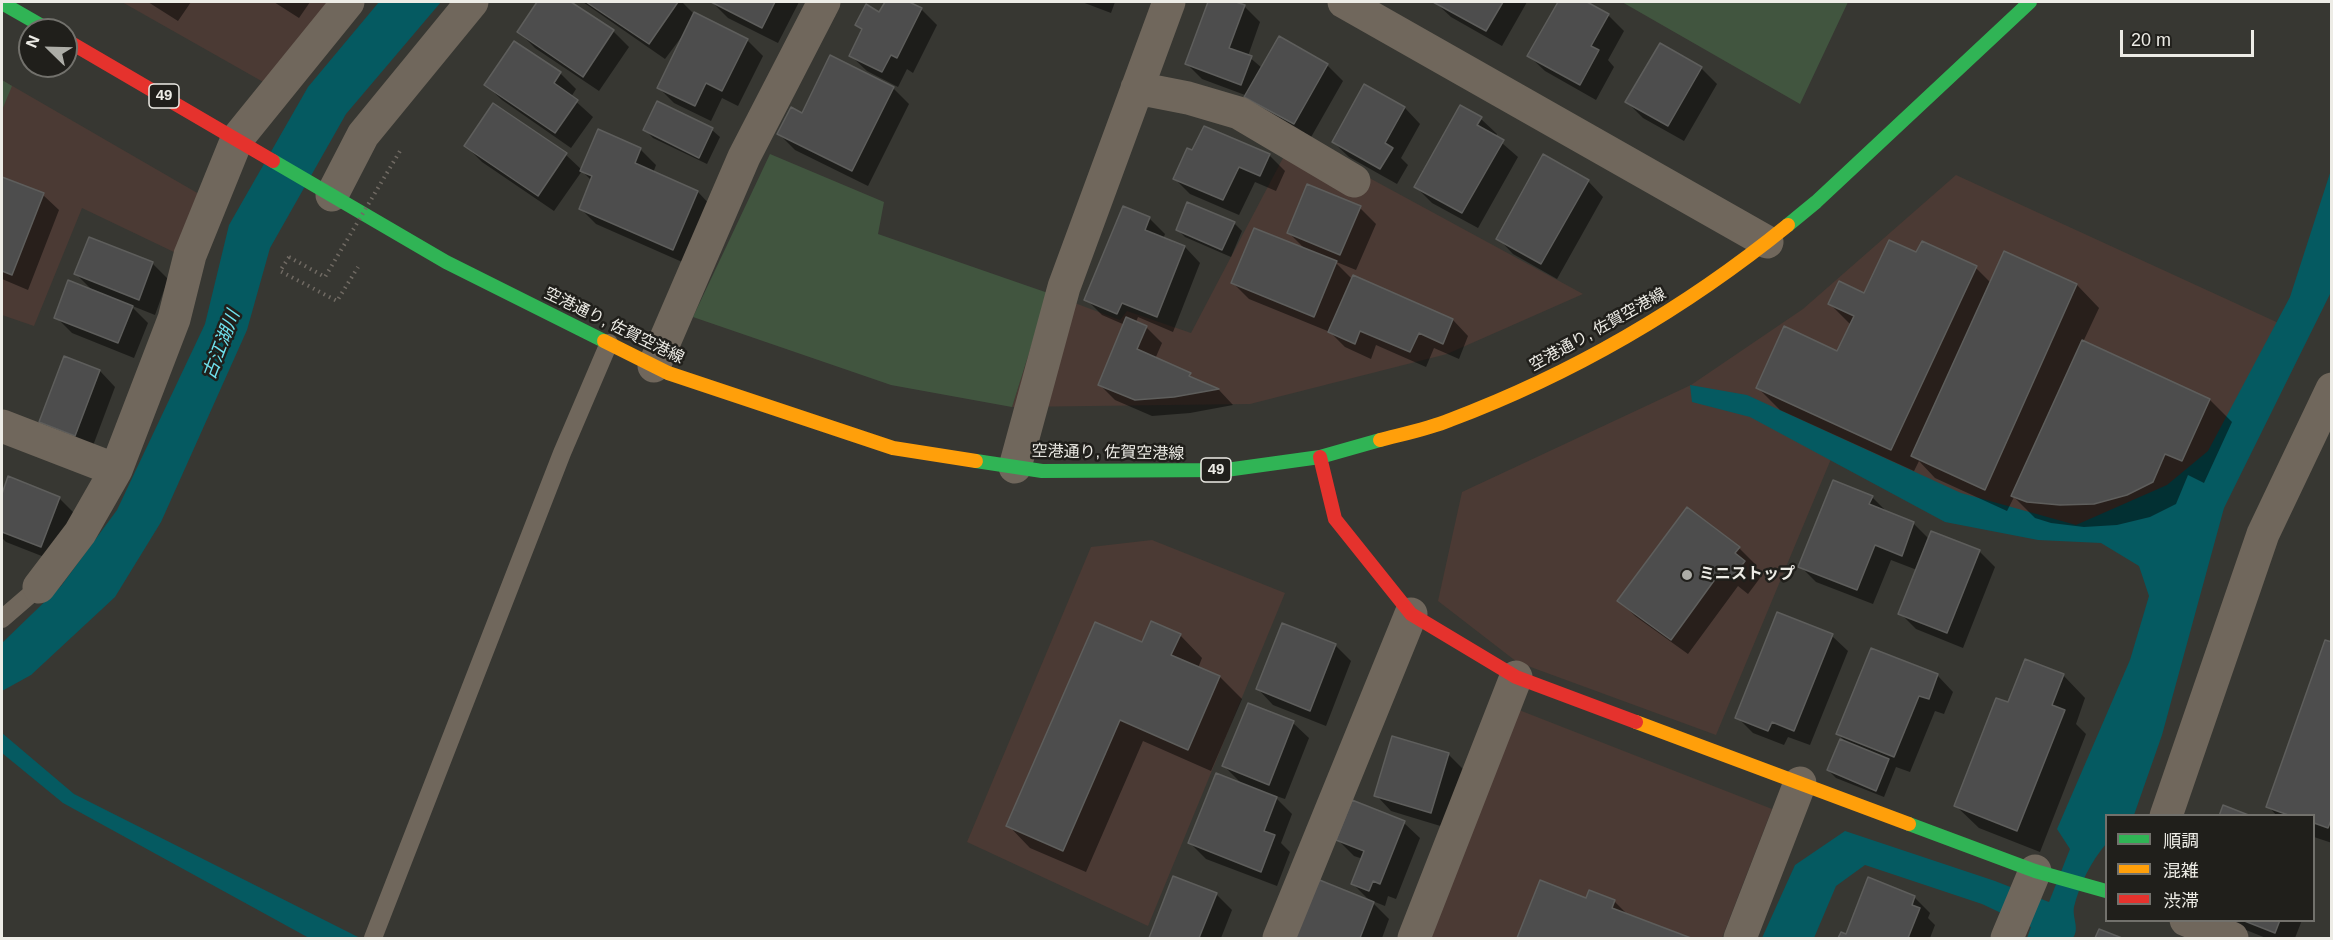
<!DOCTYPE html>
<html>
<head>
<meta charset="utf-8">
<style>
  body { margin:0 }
  #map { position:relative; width:2333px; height:940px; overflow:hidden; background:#373732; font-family:Helvetica,"Noto Sans JP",sans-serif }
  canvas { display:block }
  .frame { position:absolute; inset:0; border:3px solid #edece6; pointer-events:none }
  .legend { position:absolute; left:2105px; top:814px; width:210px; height:108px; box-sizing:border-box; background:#201f1b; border:2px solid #72716c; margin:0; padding:8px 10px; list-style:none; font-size:18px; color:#edece6 }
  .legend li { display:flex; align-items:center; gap:12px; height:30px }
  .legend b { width:30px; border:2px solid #72716c }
  .north { position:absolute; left:18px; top:18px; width:60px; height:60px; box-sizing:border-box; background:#201f1b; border:2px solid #72716c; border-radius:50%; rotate:293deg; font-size:16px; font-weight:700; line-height:24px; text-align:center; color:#edece6 }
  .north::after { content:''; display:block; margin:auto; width:21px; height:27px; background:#adada7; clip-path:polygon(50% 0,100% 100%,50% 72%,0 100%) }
  .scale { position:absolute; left:2120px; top:30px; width:134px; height:27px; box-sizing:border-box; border:3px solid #edece6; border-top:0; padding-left:8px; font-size:18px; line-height:21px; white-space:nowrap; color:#edece6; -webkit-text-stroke:4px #201f1b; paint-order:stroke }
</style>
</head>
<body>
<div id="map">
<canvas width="2333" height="940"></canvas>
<div class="frame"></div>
<ul class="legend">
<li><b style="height:8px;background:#30b455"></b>順調</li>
<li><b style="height:8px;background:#ff9f0a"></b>混雑</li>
<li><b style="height:8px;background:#e5322d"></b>渋滞</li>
</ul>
<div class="north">N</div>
<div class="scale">20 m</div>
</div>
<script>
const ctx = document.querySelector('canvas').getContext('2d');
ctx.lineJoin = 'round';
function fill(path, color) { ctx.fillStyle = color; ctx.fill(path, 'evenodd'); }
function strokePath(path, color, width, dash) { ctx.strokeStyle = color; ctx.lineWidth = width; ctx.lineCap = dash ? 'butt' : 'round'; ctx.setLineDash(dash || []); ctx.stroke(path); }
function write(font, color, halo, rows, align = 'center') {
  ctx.font = font + ' Helvetica,"Noto Sans JP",sans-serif'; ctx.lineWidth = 5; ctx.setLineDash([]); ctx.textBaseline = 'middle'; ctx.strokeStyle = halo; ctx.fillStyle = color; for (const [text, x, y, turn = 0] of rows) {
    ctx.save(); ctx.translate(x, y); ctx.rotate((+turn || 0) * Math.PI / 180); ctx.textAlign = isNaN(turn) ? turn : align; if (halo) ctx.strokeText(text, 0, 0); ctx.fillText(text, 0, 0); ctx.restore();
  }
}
const commercial = new Path2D(`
  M122 2H336L265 83Z
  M2 80 199 194 176 253 82 208 34 326 2 315Z
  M1294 137 1583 294 1447 354 1250 404 1012 407 1048 293 1120 320 1127 311 1191 333Z
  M1956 175 2296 331 2178 536 2040 532 1836 447 1716 735 1517 662 1438 601 1462 492 1691 385 1803 309Z
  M1152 540 1285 593 1148 926 967 842 1091 547Z
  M1519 710 1772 809 1722 938H1430Z`);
const green = new Path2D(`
  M1622 2H1848L1800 104Z
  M2 80 12 86 2 110Z
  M770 154 884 202 878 234 1048 293 1012 407 891 385 693 317Z`);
const water = new Path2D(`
  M379 2H441L346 114 270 248 247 330 161 522 115 597 31 675 2 691V643L61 586 117 510 205 324 229 225 308 87Z
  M2331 170V292L2224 508 2162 735 2134 815 2106 816V844C2092 860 2079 885 2074 907 2072 918 2080 928 2073 938H2027L2031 927 1982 904 1865 865 1836 886 1814 938H1762L1795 865 1845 831 1995 881 2049 902 2070 849 2057 829 2130 660 2149 596 2139 566 2101 543 2038 540 1945 522 1750 417 1692 402 1690 385 1747 395 1961 493 2076 525 2167 485 2208 451 2290 297Z
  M2 733 74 794 360 938H309L63 803 2 753Z`);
const shadow = new Path2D(`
  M148 2H191L178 21Z
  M274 2H310L299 18Z
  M539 2H569L613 31 629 47 599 91 535 48 519 32Z
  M583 2H682L696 16 747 40 763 56 738 106 722 98 711 121 674 103 658 87 686 31 665 59Z
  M712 2H799L778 43 728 18Z
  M886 2H905L921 9 937 25 913 73 907 69 898 87 867 71 851 56 863 31 857 25 880 14Z
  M1082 2H1115L1111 13Z
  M1210 2H1232L1244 6 1260 22 1248 56 1262 68 1327 65 1343 81 1310 139 1262 112 1245 95 1202 79 1186 63Z
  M1435 2H1527L1502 46 1451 17Z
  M1560 2H1584L1608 15 1624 31 1608 60 1614 67 1596 100 1545 71 1529 56Z
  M515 43 560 73 576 89 571 97 593 117 571 148 502 100 486 85Z
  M831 57 893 88 909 104 868 186 795 150 779 134 803 115Z
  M1701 68 1717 84 1684 141 1643 118 1627 102Z
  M1365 86 1405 108 1420 124 1401 158 1408 165 1397 184 1349 157 1333 142Z
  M494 105 566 155 582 170 599 131 641 150 656 165 653 173 698 192 713 208 689 265 596 224 580 208 592 181 582 171 554 211 482 162 466 146Z
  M1481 119 1497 134 1495 137 1518 157 1478 228 1432 203 1416 187Z
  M645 130H712L720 137 707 164 653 138Z
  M1193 152 1269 155 1285 171 1276 191 1255 182 1239 215 1190 194 1175 179Z
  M2 178 43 195 59 210 28 290 2 279Z
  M1588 181 1603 197 1557 279 1513 254 1498 238Z
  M1360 208 1376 224 1356 270 1334 261 1352 279 1353 277 1453 320 1468 336 1459 359 1434 348 1426 367 1376 345 1371 359 1345 347 1330 332 1249 299 1233 283 1307 251 1288 232Z
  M1149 218 1165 234 1163 239 1185 247 1200 263 1173 332 1138 317 1136 322 1146 327 1162 343 1155 359 1219 390 1233 405 1190 413 1152 416 1115 400 1099 384 1125 325 1102 315 1086 299Z
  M1234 223 1242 231 1231 257 1185 237 1177 229Z
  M90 239 153 264 168 279 155 315 130 305 148 323 134 358 72 333 56 317 94 292 76 274Z
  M2004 253 2077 285 2099 308 2083 342 2210 400 2232 422 2204 483 2188 475 2176 504 2150 517 2117 525 2084 527 2051 523 2035 518 2014 497 2007 511 1935 478 1919 461 1914 471 1780 410 1757 387 1838 353 1851 325 1830 304 1865 295 1917 254 1976 268 1991 283Z
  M65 358 100 371 115 387 91 451 56 437 41 422Z
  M9 478 59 498 75 514 57 562 6 542 2 538V498Z
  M1872 497 1889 514 1913 523 1929 539 1979 551 1995 567 1963 648 1916 629 1900 613 1917 570 1891 560 1873 604 1816 582 1800 566Z
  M1739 548 1755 564 1750 569 1760 578 1748 594 1738 586 1688 654 1635 616 1619 600Z
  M1180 635 1202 658 1198 668 1220 677 1242 699 1211 771 1143 741 1086 872 1030 848 1008 825 1143 644Z
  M1832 636 1848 651 1810 745 1788 737 1784 745 1753 733 1737 717Z
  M2332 644V843L2314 837V816H2277L2268 806Z
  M1335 645 1351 661 1326 726 1273 705 1258 689Z
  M1871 650 1938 676 1953 692 1944 714 1935 711 1910 772 1896 767 1884 797 1836 778 1828 770 1847 743 1838 734Z
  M2063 675 2085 698 2076 724 2086 734 2040 852 1979 828 1956 806 2009 704Z
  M1293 723 1309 738 1285 799 1273 795 1292 814 1281 843 1290 852 1277 886 1206 859 1190 843 1244 786 1224 766Z
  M1449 755 1464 770 1447 828 1391 811 1376 795Z
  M1404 823 1420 838 1396 899 1388 896 1385 906 1370 900 1389 919 1382 938H1295L1372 903 1353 884 1363 859 1354 856 1338 840Z
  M1174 878 1216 894 1232 910 1221 938H1150Z
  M1541 882 1587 900 1590 892 1615 902 1629 916 1687 938H1519Z
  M1914 897 1930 913 1928 918 1935 925 1930 938H1839L1841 934 1847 936Z
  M2221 920H2302L2295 938H2266Z`);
const building = new Path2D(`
  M537 2H571L614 30 583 77 517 32Z
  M586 2H678L649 44Z
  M711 2H775L762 28Z
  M885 2H909L922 8 897 58 891 55 882 72 849 56 862 29 855 25 866 4 879 12Z
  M1208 2H1236L1245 5 1229 48 1252 56 1241 85 1185 64Z
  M1433 2H1503L1486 31Z
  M1558 2H1587L1609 14 1591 46 1599 50 1580 85 1527 56Z
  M694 12 748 39 722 91 706 83 695 106 657 88Z
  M1279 36 1328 64 1294 124 1244 97Z
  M514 41 561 72 554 83 578 100 555 133 484 85Z
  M1660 43 1702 67 1668 126 1625 102Z
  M830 55 894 87 852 171 777 134 791 107 802 113Z
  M1364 84 1405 107 1385 143 1393 148 1380 169 1332 142Z
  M657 101 713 128 699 158 643 130Z
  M493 103 567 153 538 196 464 146Z
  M1460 105 1482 117 1477 125 1504 140 1462 213 1414 187Z
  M1204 126 1270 154 1260 176 1239 167 1223 200 1173 179 1187 148 1192 150Z
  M598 129 641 148 635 163 698 191 673 250 579 209 592 176 580 171Z
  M1543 154 1589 180 1541 264 1496 239Z
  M2 177 44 193 12 275 2 271Z
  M1307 184 1361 206 1340 255 1287 233Z
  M1187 202 1235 222 1222 250 1176 230Z
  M1123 206 1150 217 1145 230 1185 246 1157 317 1122 303 1117 314 1084 300Z
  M1254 228 1337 261 1314 317 1231 283Z
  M89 237 153 262 139 300 74 274Z
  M1889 240 1916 252 1922 241 1977 266 1891 450 1756 388 1784 326 1837 351 1854 316 1828 304 1839 281 1864 293Z
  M2004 251 2077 284 1985 490 1911 456Z
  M1353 275 1453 319 1443 344 1419 333 1410 352 1360 331 1355 344 1328 332Z
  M68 280 133 306 118 343 54 318Z
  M1126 317 1147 326 1137 349 1191 373 1189 376 1219 389 1174 397 1135 400 1098 385Z
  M2082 340 2210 399 2182 461 2165 454 2153 482 2127 495 2094 504 2060 505 2027 502 2011 496Z
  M64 356 100 370 75 436 39 422Z
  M8 476 60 497 41 547 2 532V494Z
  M1833 480 1873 496 1869 504 1914 522 1902 556 1875 545 1857 590 1798 567Z
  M1687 507 1740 547 1735 553 1745 561 1732 579 1721 571 1671 640 1617 601Z
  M1931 531 1980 550 1947 633 1898 614Z
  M1777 612 1833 634 1794 731 1772 722 1768 731 1735 718Z
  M1151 621 1181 634 1171 655 1220 676 1188 750 1120 720 1063 851 1006 826 1095 622 1142 642Z
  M1282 623 1336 644 1310 711 1256 689Z
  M2325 640 2332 642V818L2328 828 2314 823V816H2291L2266 807Z
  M1871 648 1938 674 1929 699 1919 696 1894 757 1836 734Z
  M2025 659 2064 674 2052 705 2065 710 2017 831 1954 806 1996 698 2008 702Z
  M1248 703 1294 721 1269 785 1222 766Z
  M1392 736 1449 753 1431 813 1374 796Z
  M1840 739 1889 759 1876 791 1827 770Z
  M1216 773 1277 797 1264 831 1275 835 1261 872 1188 843Z
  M1352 800 1405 821 1380 884 1373 881 1369 891 1351 884 1364 851 1336 840Z
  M2223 805 2251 816H2219Z
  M1173 876 1217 893 1199 938H1149Z
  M1868 877 1915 896 1912 905 1920 908 1908 938H1838L1841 932 1846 934Z
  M1317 879 1374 902 1360 938H1294Z
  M1540 880 1586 898 1589 890 1615 900 1612 908 1691 938H1517Z
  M2242 920H2280L2275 933Z
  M2099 929 2122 938H2095Z`);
const path = new Path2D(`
  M289 257 280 271 337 301 358 267`);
const lane = new Path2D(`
  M2 619 39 587
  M373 938 562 453 609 343`);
const street = new Path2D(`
  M1344 2 1767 242
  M1137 88 1188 98 1239 113 1354 181
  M332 195 363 135 472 2
  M654 366 744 157 824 2
  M2 426 116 470 174 319 190 255 237 139 348 2
  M1015 467 1064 287 1169 2
  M39 587 80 533 116 470
  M2166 816 2263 534 2332 389
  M2186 920 2232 938
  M1279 938 1411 614
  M1414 938 1516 677
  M1740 938 1800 783
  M2007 938 2035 871`);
const fast = new Path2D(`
  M2 3 49 30
  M273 161 446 262 604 341
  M1788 225 1816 202 2030 2
  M976 461 1042 471 1226 470 1320 457 1380 440
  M1909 824 2035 871 2106 891`);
const slow = new Path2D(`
  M604 341 668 373 893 448 976 461
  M1380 440C1403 434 1428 429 1450 420 1572 374 1687 307 1788 225
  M1636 722 1909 824`);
const jam = new Path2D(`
  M66 40 273 161
  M1320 457 1335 519 1411 614 1516 677 1636 722`);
const pathBridge = new Path2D(`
  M289 257 325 277 400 151`);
const markers = [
  [1687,575,6,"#adada7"]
];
const shields = [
  [164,96,30],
  [1216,470,30]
];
const shieldNames = [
  ["49",164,96],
  ["49",1216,470]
];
const streetNames = [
  ["空港通り, 佐賀空港線",614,326,26],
  ["空港通り, 佐賀空港線",1598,330,-29],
  ["空港通り, 佐賀空港線",1108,453,1]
];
const poiNames = [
  ["ミニストップ",1699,575]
];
const waterNames = [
  ["古江湖川",222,345,-69]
];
fill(commercial, '#4b3a34');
fill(green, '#41553f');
fill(water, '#055a61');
fill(shadow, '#0007');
fill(building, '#4d4d4d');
strokePath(building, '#5e5e5c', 1.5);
strokePath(path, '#706a63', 4, [1.5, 4.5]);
strokePath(lane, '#70675c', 18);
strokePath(street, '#70675c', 33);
strokePath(fast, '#30b455', 14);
strokePath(slow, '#ff9f0a', 14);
strokePath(jam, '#e5322d', 14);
strokePath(pathBridge, '#706a63', 4, [1.5, 4.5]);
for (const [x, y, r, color] of markers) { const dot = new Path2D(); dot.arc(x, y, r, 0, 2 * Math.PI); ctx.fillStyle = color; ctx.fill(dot); strokePath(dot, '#201f1b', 2); }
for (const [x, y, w] of shields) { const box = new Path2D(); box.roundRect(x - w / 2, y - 12, w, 24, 4.5); ctx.fillStyle = '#201f1b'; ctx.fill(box); strokePath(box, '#edece6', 1.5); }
write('bold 15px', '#edece6', null, shieldNames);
write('16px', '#edece6', '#201f1b', streetNames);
write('bold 16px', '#edece6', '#201f1b', poiNames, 'left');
write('italic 18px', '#70e3ef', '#201f1b', waterNames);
</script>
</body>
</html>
